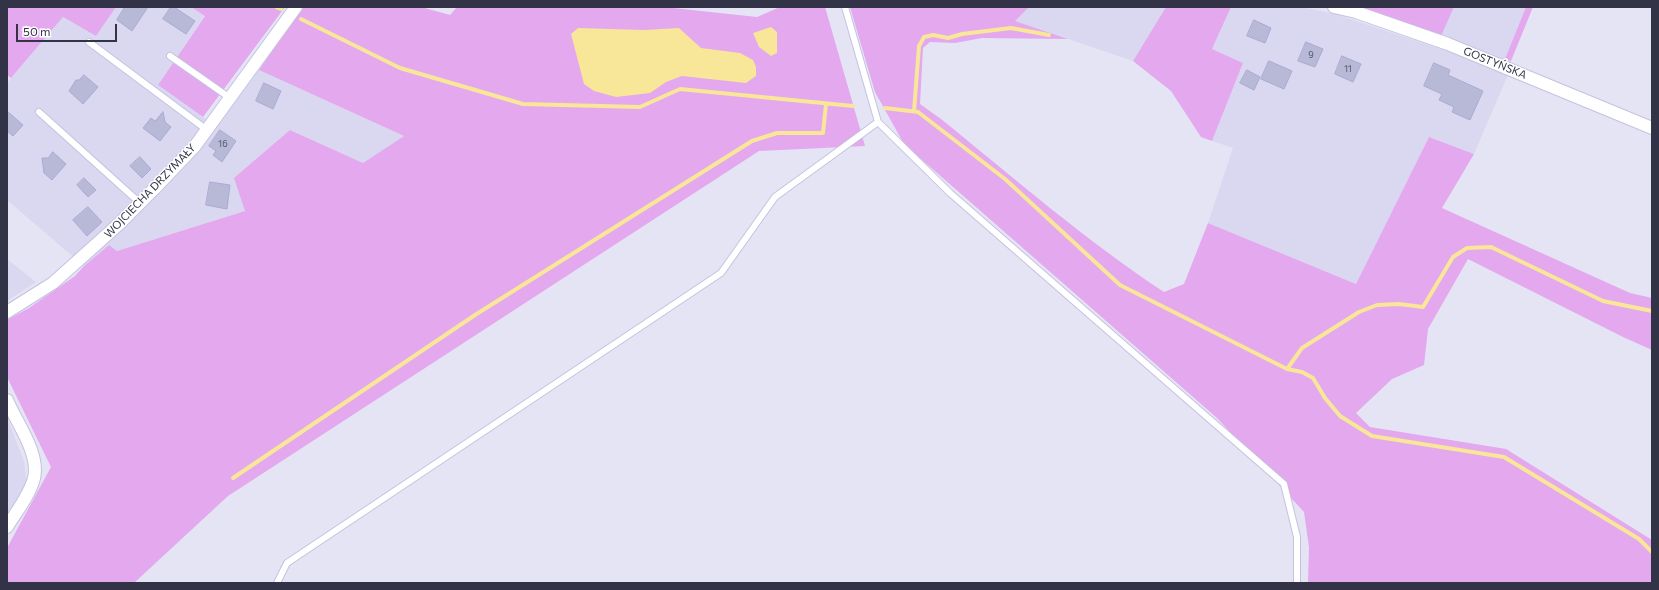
<!DOCTYPE html>
<html>
<head>
<meta charset="utf-8">
<style>
  body { margin:0 }
  #map { position:relative; width:1659px; height:590px; overflow:hidden; background:#e5e4f4; font-family:Commissioner,sans-serif }
  canvas { display:block }
  .frame { position:absolute; inset:0; border:8px solid #333347; pointer-events:none }
  .scale { position:absolute; left:16px; top:24px; width:101px; height:18px; box-sizing:border-box; border:2px solid #333347; border-top:0; padding-left:5px; font-size:12px; line-height:14px; white-space:nowrap; color:#333347; -webkit-text-stroke:3px #fff; paint-order:stroke }
</style>
</head>
<body>
<div id="map">
<canvas width="1659" height="590"></canvas>
<div class="frame"></div>
<div class="scale">50 m</div>
</div>
<script>
const ctx = document.querySelector('canvas').getContext('2d');
ctx.lineJoin = 'round';
function fill(path, color) { ctx.fillStyle = color; ctx.fill(path, 'evenodd'); }
function strokePath(path, color, width, dash) { ctx.strokeStyle = color; ctx.lineWidth = width; ctx.lineCap = dash ? 'butt' : 'round'; ctx.setLineDash(dash || []); ctx.stroke(path); }
function write(font, color, halo, rows, align = 'center') {
  ctx.font = font + ' Commissioner,sans-serif'; ctx.lineWidth = 3; ctx.setLineDash([]); ctx.textBaseline = 'middle'; ctx.strokeStyle = halo; ctx.fillStyle = color; for (const [text, x, y, turn = 0] of rows) {
    ctx.save(); ctx.translate(x, y); ctx.rotate((+turn || 0) * Math.PI / 180); ctx.textAlign = isNaN(turn) ? turn : align; if (halo) ctx.strokeText(text, 0, 0); ctx.fillText(text, 0, 0); ctx.restore();
  }
}
const residential = new Path2D(`
  M116 7H191L205 15 158 85 217 127 259 70 404 136 363 163 290 130 245 211 117 251 109 245 84 266 7 200V83L63 17 96 36Z
  M1029 7H1166L1133 61 1015 21Z
  M1231 7H1301L1335 14 1435 47 1454 7H1526L1505 59 1511 61 1507 77 1474 154 1429 137 1356 284 1208 223 1233 148 1212 141 1243 63 1212 49Z
  M7 259 36 282 7 301Z
  M7 417 24 461 27 485 7 518Z`);
const green = new Path2D(`
  M7 7H116L96 36 63 17 11 78 7 75Z
  M191 7H285L203 117 158 85 205 16Z
  M303 7H421L450 15 457 7H664L757 17 780 7H825L865 146 759 151 228 496 134 583H7V548L51 467 7 377V320L29 308 75 276 84 266 109 245 117 251 245 211 234 178 290 130 363 163 404 136 259 70Z
  M850 7H1029L1015 21 1068 39 982 38 955 43 930 42 923 48 920 104 941 119C1014 178 1085 240 1164 292L1184 284 1208 223 1356 284 1429 137 1474 154 1442 208 1630 293 1652 298V350L1623 337 1468 259 1428 329 1424 365 1392 379 1356 413 1370 427 1506 449 1652 540V583H1308L1309 547 1304 512 1217 418 904 144 875 92Z
  M1166 7H1231L1212 49 1243 63 1212 141 1201 137 1171 91 1133 61Z
  M1360 7H1454L1441 36Z
  M1526 7H1533L1511 61 1505 59Z`);
const water = new Path2D(`
  M771 27 777 32V53L771 56 759 47 753 33Z
  M578 28 644 30 679 28 701 48 740 53 753 60 756 67V76L746 83 682 76 666 82 650 93 616 97 594 91 584 84 571 34Z`);
const stream = new Path2D(`
  M276 7 281 9
  M301 19 400 68 523 104 640 107 680 89 853 106
  M885 108 918 112 1005 179 1120 285 1287 369 1302 348 1359 312 1377 305 1399 304 1423 307 1453 257 1467 248 1491 247 1603 301 1652 311
  M914 111 919 46 924 37 933 35 948 38 962 34 1011 28 1049 35
  M1287 369 1302 372 1313 378 1325 398 1340 416 1372 436 1504 457 1639 539 1652 552
  M233 478 475 315 752 141 777 133H823L826 104`);
const building = new Path2D(`
  M125 7H148L132 31 117 20Z
  M171 7H174L195 21 186 34 163 19Z
  M1254 20 1271 28 1265 43 1247 36Z
  M1306 42 1323 49 1315 67 1298 61Z
  M1342 56 1361 64 1353 82 1335 74Z
  M1269 61 1292 71 1284 89 1261 79Z
  M1434 63 1450 70 1448 75 1483 91 1470 120 1452 112 1454 107 1439 100 1442 94 1424 86Z
  M1247 70 1260 77 1254 90 1240 83Z
  M84 75 98 87 83 104 69 91 76 80H79Z
  M264 83 281 91 273 109 256 101Z
  M7 111 23 125 13 136 7 131Z
  M163 112 165 122 171 127 160 141 143 128 151 118 155 121Z
  M220 130 236 141 222 162 213 155 216 151 209 146Z
  M53 152 66 164 52 180 44 173 42 158H48Z
  M140 157 151 169 142 178 130 166Z
  M84 178 96 190 88 197 77 185Z
  M210 182 230 185 227 209 206 205Z
  M88 207 102 222 87 236 73 220Z`);
const lane = new Path2D(`
  M845 7 878 122 950 193 1284 484 1297 537V583
  M89 42 207 130
  M170 56 230 98
  M39 112 140 203
  M277 583 287 563 721 273 775 197 878 122`);
const street = new Path2D(`
  M1334 7 1356 12 1448 44 1652 128
  M7 312 53 283 120 223 154 189 195 146 296 7
  M7 400C16 422 40 453 34 478 30 495 16 512 7 527`);
const numberNames = [
  ["9",1311,55],
  ["11",1348,69],
  ["16",223,144]
];
const streetNames = [
  ["GOSTYŃSKA",1495,63,22],
  ["WOJCIECHA DRZYMAŁY",150,191,-46]
];
fill(residential, '#dad8f0');
fill(green, '#e3a8ed');
fill(water, '#f8e699');
strokePath(stream, '#f8e699', 4);
fill(building, '#b8b8d7');
strokePath(building, '#abaad3', 1);
strokePath(lane, '#c4c2df', 8);
strokePath(street, '#c4c2df', 14);
strokePath(lane, '#fff', 6);
strokePath(street, '#fff', 12);
write('9px', '#54546b', null, numberNames);
write('11px', '#333347', '#fff', streetNames);
</script>
</body>
</html>
